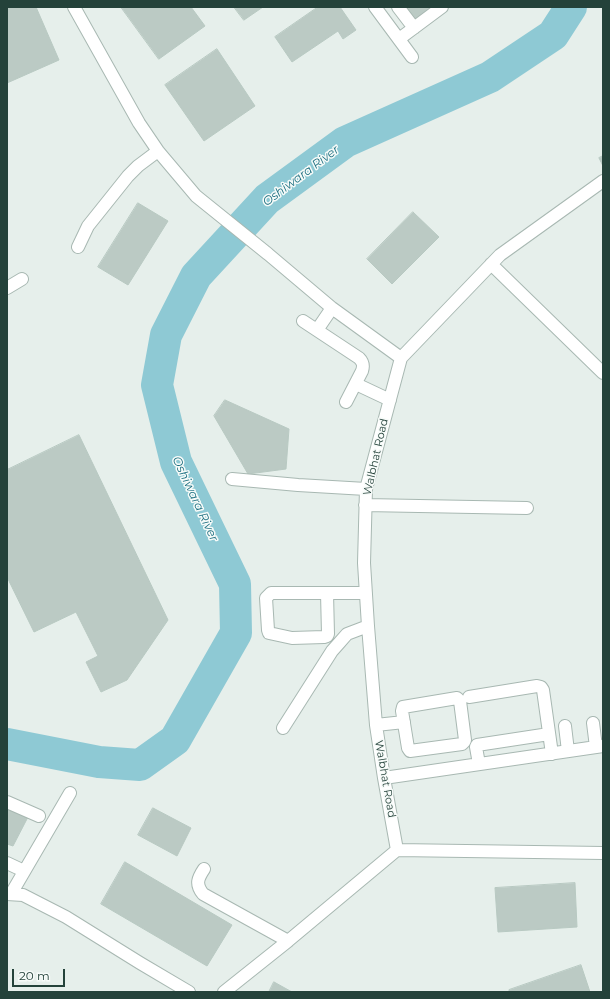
<!DOCTYPE html>
<html>
<head>
<meta charset="utf-8">
<style>
  body { margin:0 }
  #map { position:relative; width:610px; height:999px; overflow:hidden; background:#e6efeb; font-family:Montserrat,sans-serif }
  canvas { display:block }
  .frame { position:absolute; inset:0; border:8px solid #24423a; pointer-events:none }
  .scale { position:absolute; left:12px; top:969px; width:53px; height:18px; box-sizing:border-box; border:2px solid #24423a; border-top:0; padding-left:5px; font-size:12px; line-height:14px; white-space:nowrap; color:#24423a; -webkit-text-stroke:3px #f7fbf9; paint-order:stroke }
</style>
</head>
<body>
<div id="map">
<canvas width="610" height="999"></canvas>
<div class="frame"></div>
<div class="scale">20 m</div>
</div>
<script>
const ctx = document.querySelector('canvas').getContext('2d');
ctx.lineJoin = 'round';
function strokePath(path, color, width, dash) { ctx.strokeStyle = color; ctx.lineWidth = width; ctx.lineCap = dash ? 'butt' : 'round'; ctx.setLineDash(dash || []); ctx.stroke(path); }
function fill(path, color) { ctx.fillStyle = color; ctx.fill(path, 'evenodd'); }
function write(font, color, halo, rows, align = 'center') {
  ctx.font = font + ' Montserrat,sans-serif'; ctx.lineWidth = 3; ctx.setLineDash([]); ctx.textBaseline = 'middle'; ctx.strokeStyle = halo; ctx.fillStyle = color; for (const [text, x, y, turn = 0] of rows) {
    ctx.save(); ctx.translate(x, y); ctx.rotate((+turn || 0) * Math.PI / 180); ctx.textAlign = isNaN(turn) ? turn : align; if (halo) ctx.strokeText(text, 0, 0); ctx.fillText(text, 0, 0); ctx.restore();
  }
}
const river = new Path2D(`
  M7 744 99 762 140 765 175 740 236 633 235 584 176 462 157 385 166 335 196 276 267 199 345 142 490 77 553 35 571 7`);
const building = new Path2D(`
  M7 7H36L59 60 7 83Z
  M121 7H191L205 26 159 59Z
  M234 7H263L244 20Z
  M318 7H340L356 30 343 39 338 31 292 62 275 37Z
  M405 7H434L415 21Z
  M217 49 255 106 204 141 165 85Z
  M603 156V166L599 158Z
  M138 203 168 221 128 285 98 267Z
  M413 212 439 237 392 284 367 259Z
  M225 400 289 429 286 469 248 474 214 416Z
  M79 435 168 620 127 680 101 692 86 662 98 656 76 612 34 632 7 577V470Z
  M7 807 28 817 13 846 7 844Z
  M153 808 191 828 177 856 138 835Z
  M125 862 232 925 207 966 101 904Z
  M575 883 577 927 498 932 495 888Z
  M581 965 590 992H509V990Z
  M274 982 292 992H269Z`);
const minor = new Path2D(`
  M74 7 139 123 158 151 196 196 268 254 332 308 401 358
  M375 7 412 57
  M398 7 414 28
  M399 39 442 7
  M78 247 88 226 128 176 138 166 158 151
  M491 264 603 373
  M7 288 22 279
  M303 321 359 358C363 362 364 365 362 371L346 402
  M317 330 332 308
  M356 384 390 400
  M232 479 298 485 366 489
  M365 505 527 508
  M327 593 328 634 327 636 324 637 292 638 269 633 268 630 266 598 271 593H366
  M469 697 537 686 541 687 543 690 552 754
  M457 698 460 701 465 740 464 742 462 744 410 751 408 748 402 711 403 707Z
  M593 723 596 747
  M376 725 404 722
  M565 726 568 751
  M283 728 332 651 340 642 347 634 368 626
  M479 764 476 747 477 745 549 734
  M384 778 603 746
  M7 802 39 816
  M397 850 384 778 376 725 368 626 364 563 366 489 401 358 500 255 603 181
  M7 863 24 871
  M204 869C198 878 195 884 203 894L288 941
  M7 894 23 895 66 917 140 963 189 992
  M11 894 70 793
  M224 992 288 941 397 850 603 853`);
const streetNames = [
  ["Walbhat Road",376,457,-77],
  ["Walbhat Road",385,779,80]
];
const waterNames = [
  ["Oshiwara River",301,176,-37],
  ["Oshiwara River",195,499,65]
];
strokePath(river, '#8ec9d4', 32);
fill(building, '#bbcac4');
strokePath(building, '#b8c9c2', 1);
strokePath(minor, '#a8b8b2', 14);
strokePath(minor, '#fff', 12);
write('11px', '#24423a', '#f7fbf9', streetNames);
write('italic 12px', '#1c6f80', '#f7fbf9', waterNames);
</script>
</body>
</html>
